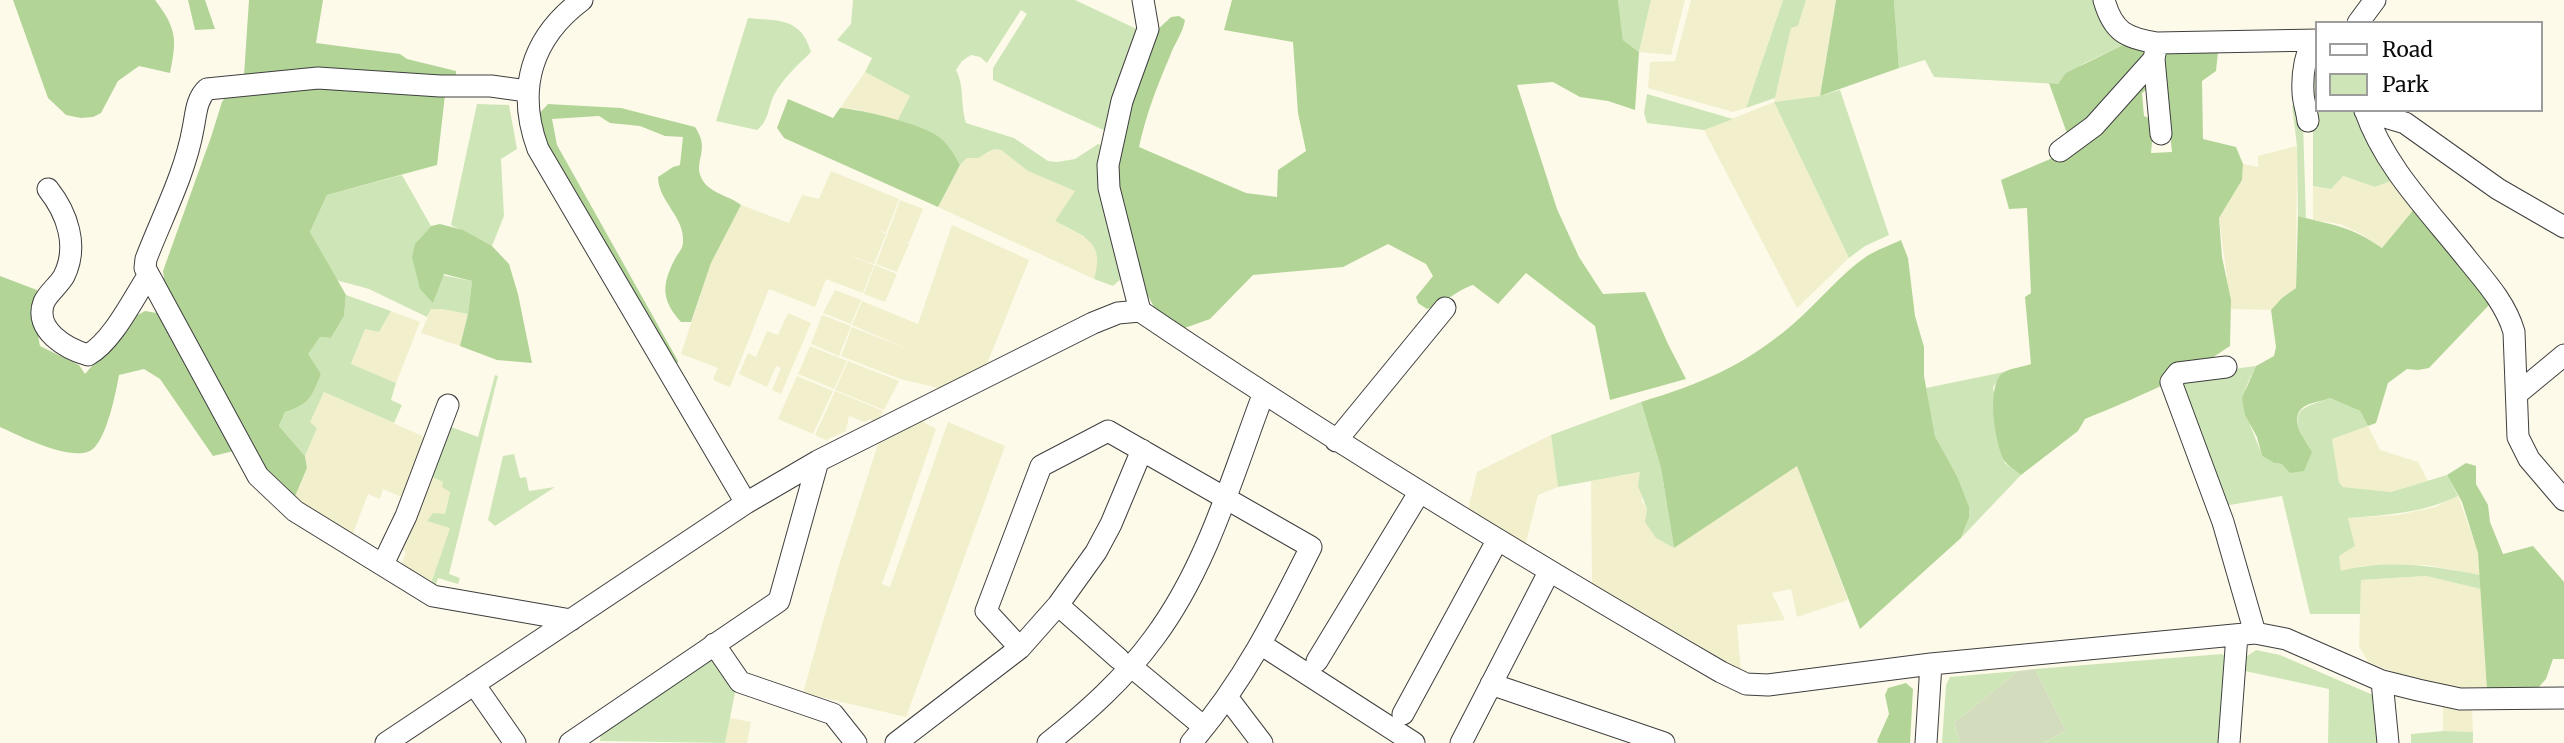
<!DOCTYPE html>
<html>
<head>
<meta charset="utf-8">
<style>
  body { margin:0 }
  #map { position:relative; width:2564px; height:743px; overflow:hidden; background:#fefaea; font-family:Merriweather,serif }
  canvas { display:block }
  .legend { position:absolute; left:2315px; top:21px; width:228px; height:91px; box-sizing:border-box; background:#fff; border:2px solid #9d9d9d; margin:0; padding:9px 12px; list-style:none; font-size:21px; color:#0b0b0b }
  .legend li { display:flex; align-items:center; gap:14px; height:35px }
  .legend b { width:35px; border:2px solid #9d9d9d }
</style>
</head>
<body>
<div id="map">
<canvas width="2564" height="743"></canvas>
<ul class="legend">
<li><b style="height:9px;background:#fff"></b>Road</li>
<li><b style="height:19px;background:#cee6b7"></b>Park</li>
</ul>
</div>
<script>
const ctx = document.querySelector('canvas').getContext('2d');
ctx.lineJoin = 'round';
function fill(path, color) { ctx.fillStyle = color; ctx.fill(path, 'evenodd'); }
function strokePath(path, color, width, dash) { ctx.strokeStyle = color; ctx.lineWidth = width; ctx.lineCap = dash ? 'butt' : 'round'; ctx.setLineDash(dash || []); ctx.stroke(path); }
const farmland = new Path2D(`
  M1651 0H1685L1671 55 1639 52Z
  M1691 0H1783L1746 108 1733 112 1648 88 1650 62 1675 61Z
  M1806 0H1836L1820 96 1774 102 1849 258 1797 308 1704 130 1774 102 1791 28 1798 26Z
  M865 72 910 96 897 121 856 109 840 108Z
  M2297 146 2296 288 2282 298 2271 310 2231 309 2219 218 2242 180 2243 164 2258 167V156Z
  M994 149 1001 150 1028 171 1076 191 1055 221 1091 241 1096 249 1099 263 1094 279 938 207 960 165 967 158 987 154Z
  M831 171 899 199 886 233 876 229 886 234 874 264 837 251 874 265 863 293 826 279 815 307 769 289 730 387 715 381 713 378 718 368 681 354 711 263 741 205 789 223 802 195 819 199Z
  M2342 176 2375 187 2393 180 2415 208 2382 248 2363 235 2340 224 2313 220V186L2331 189Z
  M900 200 923 209 909 243 900 239 909 244 897 272 876 264Z
  M952 225 1029 260 987 364 943 389 900 379 841 356 852 327 910 350 852 325 862 301 918 324Z
  M875 265 897 274 885 302 864 294Z
  M835 290 861 300 851 324 823 313Z
  M431 309H442L468 314 460 346 421 333Z
  M391 311 420 322 396 383 351 365 365 329 379 332Z
  M788 313 811 323 781 394 772 390 781 368 776 366 767 387 739 374 748 353 756 357 767 331 778 335Z
  M822 315 851 326 839 356 811 344Z
  M810 346 847 361 834 389 798 374Z
  M848 361 899 381 884 410 835 390Z
  M797 376 833 391 813 434 778 419Z
  M835 391 883 411 878 421 873 423 871 419 864 422 849 416 846 431 826 440 815 435Z
  M324 392 429 439 406 499 383 489 380 499 368 494 352 536 293 501 307 468 305 456 317 428 309 422Z
  M922 421 936 429 882 584 890 587 948 422 1005 446 906 717 803 693 838 568 878 444Z
  M2368 426 2380 450 2418 462 2428 481 2391 492 2343 487 2339 482 2332 439Z
  M1551 435 1558 487 1538 495 1525 546 1468 510 1477 472Z
  M1797 465 1848 600 1797 617 1791 589 1772 593 1785 620 1737 625 1741 671 1592 586 1591 481 1641 472 1642 501 1674 548Z
  M427 475 443 482 450 491 445 514 450 528 430 586 400 568 406 552 397 546Z
  M2458 496 2478 552 2480 575 2426 565 2362 566 2341 572 2339 556 2355 546 2348 518 2398 515 2435 507Z
  M2426 576 2481 589 2487 690H2463L2421 683 2368 662 2359 646 2361 580Z
  M2443 705 2472 707 2473 732 2443 731Z
  M730 718 751 722 747 743H725Z`);
const green = new Path2D(`
  M853 0H1075L1141 31 1108 132 993 80V68L1027 14 1021 10 987 63 980 57 971 55 962 61 956 70C965 88 960 103 966 123L1014 138 1048 161 1057 162 1075 159 1098 144 1104 146 1101 192 1121 279 1113 286 1094 279C1106 241 1084 237 1055 221L1075 191 1028 171 1001 150 994 149 978 158H967L960 165C944 139 927 130 897 121L910 96 865 72 872 58 837 40 851 24Z
  M1618 0H1651L1639 52 1623 40Z
  M1783 0H1806L1798 26 1791 28 1775 98 1746 108Z
  M1894 0H2099L2127 43 2083 64 2058 84 1934 77 1925 60 1899 68Z
  M748 18C778 21 801 17 811 52 798 65 783 78 774 95 768 107 769 121 757 130L716 121Z
  M2317 50V110H2355L2366 139 2393 180 2375 187 2343 176 2331 189 2313 186V121L2308 90Z
  M1840 90 1889 235 1865 246 1849 258 1774 102 1820 96Z
  M1647 94 1733 119 1704 130 1647 123 1644 113Z
  M477 104 509 105 517 149 501 159 504 216 492 246 451 225Z
  M2292 106H2297L2303 123 2306 218 2298 216 2297 146Z
  M402 175 431 226C417 242 409 248 416 270L472 281 468 314 442 309H431L427 317 369 289 336 280 310 232 327 195Z
  M346 295 391 311 379 332 365 329 351 364 396 383 391 400 402 405 394 423 324 392 310 422 317 428 305 456 279 426 285 412C309 405 312 397 321 374L307 354 320 337 331 338 344 316Z
  M2256 366C2253 374 2246 384 2245 392 2242 415 2256 435 2262 456L2274 463 2281 464 2302 435C2289 406 2308 407 2330 398L2360 411 2368 426 2332 439 2339 482 2343 487 2391 492 2447 475 2458 496C2423 513 2387 515 2348 518L2355 546 2339 556 2341 571C2389 559 2432 566 2480 575L2481 589 2426 576 2361 580 2360 614H2310L2282 496 2224 506 2180 376Z
  M2004 372 1993 387 2005 463 2021 475 1961 538 1969 518 1957 476 1935 436 1926 388Z
  M495 375 498 376 449 574 460 578 458 584 438 578 435 588 430 586 450 528 427 521 433 513 445 514 450 492 442 487 443 482 427 475 446 425 478 437Z
  M1641 402 1661 468 1674 548 1656 538 1645 522 1647 509 1638 486 1640 472 1558 487 1551 435Z
  M514 454 520 478 526 477 529 491 555 487 495 526 488 520 503 456Z
  M2256 650 2280 655 2380 698 2384 743H2328L2329 689 2245 671 2244 658Z
  M2222 654 2228 658 2221 743H2043L2066 731 2035 669Z
  M706 659 716 660 736 688 725 743 600 741 601 731Z
  M2018 671 1954 723 1960 743H1942L1946 685 1950 677Z
  M2443 731 2473 732V743H2411V734Z`);
const forest = new Path2D(`
  M13 0H155C177 29 177 39 170 73L139 66 118 81 101 113 93 117 81 118 66 115 48 98Z
  M188 0H205L215 29 195 30Z
  M249 0H323L316 43 400 54 407 59 456 71V77L244 75Z
  M1232 0H1618L1623 40 1639 52 1635 110 1608 101 1580 97 1553 82 1517 85 1557 209 1579 257 1603 294 1645 292 1668 344 1686 379 1610 400 1595 326 1526 273 1498 304 1473 285C1453 292 1447 303 1427 309L1418 303 1416 297 1433 276 1426 264 1388 244 1343 267 1253 275 1210 319 1182 329 1162 316 1154 307 1143 287 1116 187 1119 142 1154 33 1171 17 1179 16 1185 20C1183 33 1174 44 1170 56 1157 86 1146 115 1139 147L1246 193 1277 197 1278 170 1306 151 1298 113 1293 42 1224 30Z
  M1836 0H1894L1899 68 1820 96Z
  M2127 43 2149 54 2069 139 2049 83 2058 84 2066 73Z
  M2215 47 2218 52 2216 71 2202 81 2203 139 2236 147 2243 164 2242 180 2219 218 2222 257 2231 300 2230 346C2184 378 2136 398 2085 419L2078 431 2021 475C2015 470 2008 466 2004 460 1995 443 1985 384 2004 372 2011 368 2023 367 2031 364L2025 297 2031 293 2027 208 2009 209 2001 180 2062 154 2142 81 2151 86 2142 93 2144 116 2154 120 2151 153 2172 152 2161 51Z
  M317 85 445 95 437 165 327 195 310 232 346 295 344 316 331 338 320 337 308 354 321 374C312 397 309 405 285 412L279 426 305 456 307 468 293 501 265 472 165 288 163 271 211 137 222 102 227 95Z
  M788 99 833 118 840 108C860 109 920 124 936 135 947 142 954 154 960 165L938 207 784 138 777 128Z
  M548 104 621 108 695 127C712 152 691 161 703 181 712 194 730 196 741 205L711 263 691 322H681C660 299 662 283 676 257 679 252 683 248 683 242 685 217 658 201 658 177L673 167 680 165 683 137 665 136 640 126 610 123 599 116 552 119 557 145 678 361 676 368 547 145 538 115Z
  M2415 208 2490 304 2429 368 2418 370 2407 369 2388 383 2376 423 2368 426 2360 411 2330 398C2323 401 2314 402 2307 405 2286 415 2304 439 2312 452L2304 471 2290 473 2282 464 2274 463 2262 456 2257 437 2245 415 2242 398 2256 366 2274 356 2276 347 2271 310 2282 298 2296 288 2298 216C2335 226 2349 225 2382 248Z
  M440 224 463 230 492 246 509 264 518 294 532 363 497 360 460 346 468 314 472 281 444 274 433 303 420 289 412 257 415 244 431 226Z
  M1901 240 1908 258 1915 316 1924 347V376L1935 436 1957 476 1969 507V518L1961 538 1860 629 1797 466 1674 548 1661 468 1641 402C1700 384 1744 366 1792 325 1818 303 1839 275 1867 256 1877 250 1890 245 1901 240Z
  M0 276 37 290 36 325 40 346 79 365 85 374 134 317 145 311 157 313 165 319 238 450 213 456 160 379 144 369 119 375C116 392 106 443 90 451 69 461 20 436 0 427Z
  M2466 463 2476 466V484L2488 505 2490 522 2503 554 2533 546 2564 582V659H2553L2546 679 2538 688 2487 690 2478 553 2462 502 2447 475Z
  M1906 683 1913 689 1910 743H1878L1877 741 1889 714 1885 695 1888 688Z`);
const cemetery = new Path2D(`
  M2035 669 2066 731 2043 743H1960L1954 723 2018 671Z`);
const minor = new Path2D(`
  M582 0C531 38 516 90 538 149L746 503
  M2104 0C2113 32 2126 38 2157 43L2317 40
  M2358 23 2375 0
  M2154 59 2161 134
  M527 91 491 86H440L318 78 207 89C196 99 196 115 193 129 185 174 162 217 146 259L145 268 258 476 295 511 433 596 571 620
  M2365 110C2385 168 2431 213 2468 260 2486 282 2506 304 2514 332L2518 437 2529 459 2564 500
  M2365 111 2405 123 2498 189 2564 227
  M2308 121C2307 111 2303 101 2303 92 2302 75 2305 57 2312 41
  M2060 151 2094 126 2154 59 2157 43
  M48 189C67 213 79 246 64 276 59 285 48 293 44 302 33 330 67 349 88 355 112 342 133 299 148 276
  M1140 311 1109 188 1108 165 1122 101 1148 29 1143 0
  M2226 367 2178 373 2171 382 2223 522 2255 633
  M2517 394 2564 355
  M1336 441 1445 308
  M383 564 406 516 448 405
  M1058 605 1119 659
  M714 644 740 682 833 714 856 743
  M1262 645 1414 743
  M1020 648 986 611 1041 466 1108 431 1311 547C1276 617 1243 683 1191 743
  M1317 661 1419 493
  M1139 673 1204 727
  M2382 681 2388 743
  M474 684 515 743
  M1491 684 1664 743
  M1227 697 1262 743
  M1403 714 1497 541
  M386 743 746 503 818 461 1093 323 1118 313 1140 311C1329 439 1523 557 1721 672L1746 684 1768 685 1931 664 2255 633 2286 639 2382 681 2418 690 2460 699 2564 698
  M570 743 779 601 818 461
  M896 743 1020 648 1058 605 1096 552 1111 524 1142 450
  M1048 743C1087 712 1124 679 1154 638 1207 567 1232 477 1263 395
  M1461 743 1549 572
  M1926 743 1931 664
  M2229 743 2237 635`);
fill(farmland, '#f2efcd');
fill(green, '#cee6b7');
fill(forest, '#b2d597');
fill(cemetery, '#d3ddbe');
strokePath(minor, '#3e3e3e', 23);
strokePath(minor, '#fff', 21);
</script>
</body>
</html>
